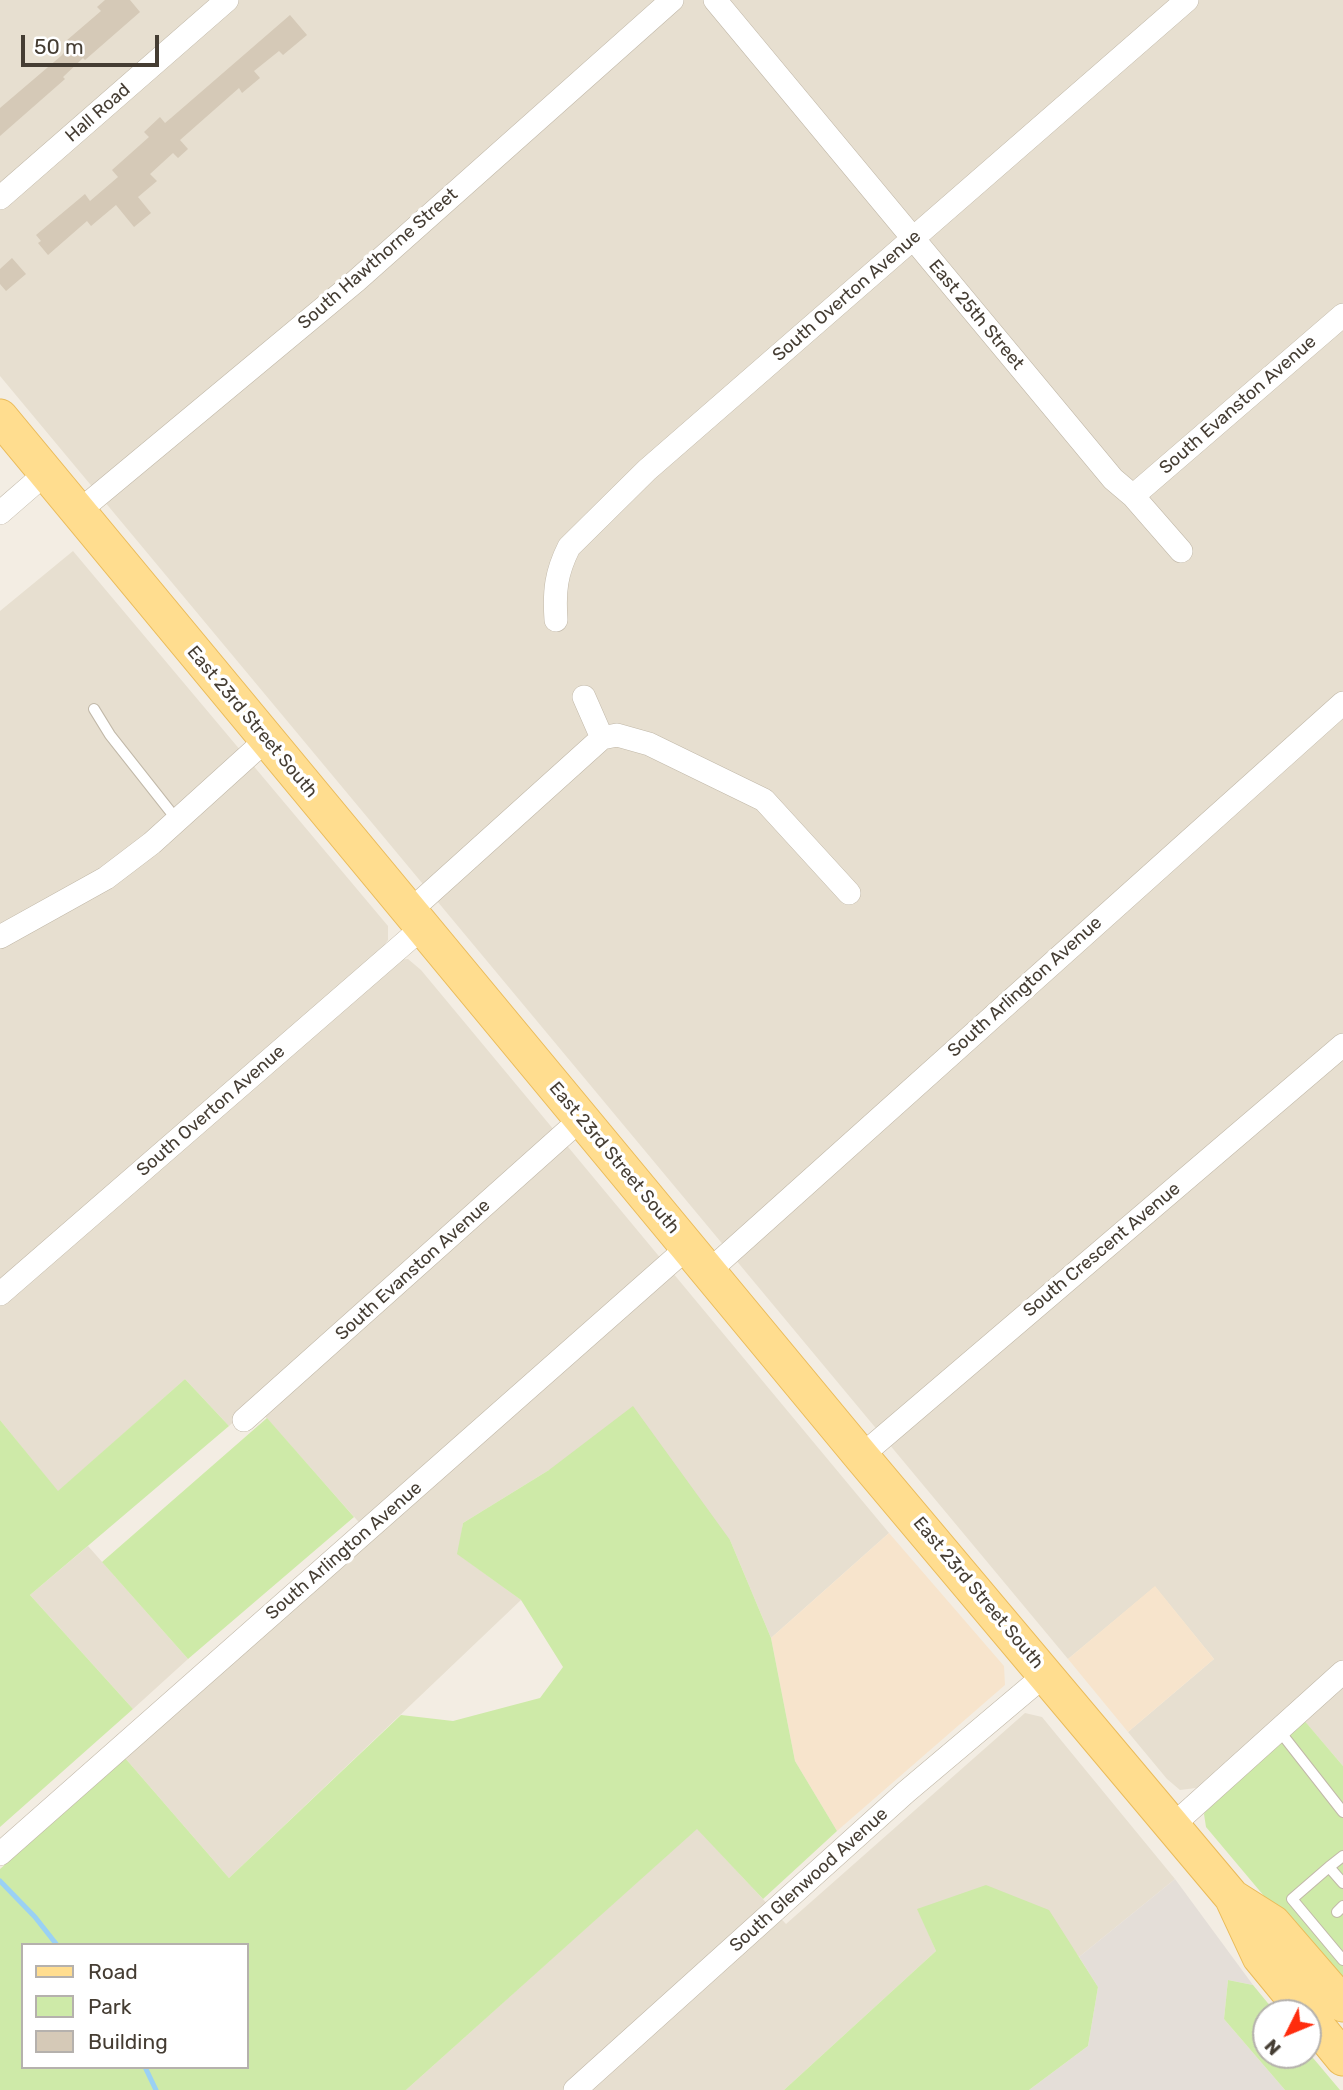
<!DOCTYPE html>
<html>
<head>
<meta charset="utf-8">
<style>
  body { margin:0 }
  #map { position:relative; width:1343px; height:2090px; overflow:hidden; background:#f3ede3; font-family:Rubik,sans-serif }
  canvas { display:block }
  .legend { position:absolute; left:21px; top:1943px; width:228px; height:126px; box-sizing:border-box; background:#fff; border:2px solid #b5b1ad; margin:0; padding:9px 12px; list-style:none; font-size:21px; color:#453d33 }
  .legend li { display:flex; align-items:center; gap:14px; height:35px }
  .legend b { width:35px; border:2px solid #b5b1ad }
  .north { position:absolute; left:1252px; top:1999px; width:70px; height:70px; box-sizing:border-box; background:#fff; border:2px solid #b5b1ad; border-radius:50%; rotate:227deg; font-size:19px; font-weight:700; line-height:28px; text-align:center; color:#453d33 }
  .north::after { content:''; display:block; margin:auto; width:24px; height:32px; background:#ff2c0d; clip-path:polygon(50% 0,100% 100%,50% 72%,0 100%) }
  .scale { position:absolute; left:21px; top:35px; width:138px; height:32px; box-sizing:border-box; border:4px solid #453d33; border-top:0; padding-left:9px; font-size:21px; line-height:24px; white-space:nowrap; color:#453d33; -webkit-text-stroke:5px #fff; paint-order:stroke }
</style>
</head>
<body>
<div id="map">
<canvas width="1343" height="2090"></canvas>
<ul class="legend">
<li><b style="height:9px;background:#ffdd8f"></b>Road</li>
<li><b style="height:19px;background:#ceeaa8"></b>Park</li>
<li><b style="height:19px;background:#d5c9b7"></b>Building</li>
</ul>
<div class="north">N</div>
<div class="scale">50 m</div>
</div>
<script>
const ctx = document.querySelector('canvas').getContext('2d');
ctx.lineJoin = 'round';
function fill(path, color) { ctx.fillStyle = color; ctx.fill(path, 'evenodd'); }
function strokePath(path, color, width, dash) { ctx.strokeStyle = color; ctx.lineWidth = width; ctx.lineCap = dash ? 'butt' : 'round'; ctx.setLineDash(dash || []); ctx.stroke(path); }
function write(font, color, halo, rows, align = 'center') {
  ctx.font = font + ' Rubik,sans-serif'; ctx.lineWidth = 7; ctx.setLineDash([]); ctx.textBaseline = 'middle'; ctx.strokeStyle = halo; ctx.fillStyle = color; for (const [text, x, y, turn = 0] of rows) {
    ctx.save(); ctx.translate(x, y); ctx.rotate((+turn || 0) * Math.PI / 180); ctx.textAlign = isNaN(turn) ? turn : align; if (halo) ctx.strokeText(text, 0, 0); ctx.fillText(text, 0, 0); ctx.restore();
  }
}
const residential = new Path2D(`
  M0 0H1343V1766L1290 1704 1196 1788 1180 1790 1167 1779 1128 1732 1214 1659 1155 1587 1068 1659 0 376Z
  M73 551 388 926V940L381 950 0 1280V611Z
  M408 959 421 970 889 1533 771 1638 730 1540 549 1470 463 1523 458 1554 521 1600 229 1878 125 1758 372 1537 254 1404 229 1426 185 1379 58 1492 0 1420V1304L398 960Z
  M88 1546 188 1659 133 1709 30 1595Z
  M1025 1713 1042 1717 1175 1879 1079 1957 1073 1949 918 1909 936 1951 784 2090H406L697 1828 786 1924Z`);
const commercial = new Path2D(`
  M889 1533 1004 1666 1005 1685 837 1831 795 1761 771 1638Z
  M1155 1586 1214 1659 1128 1732 1068 1659Z`);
const industrial = new Path2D(`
  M1175 1879 1253 1985 1228 1980 1224 2019 1285 2090H1029L1088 2046 1098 1987 1079 1957Z`);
const green = new Path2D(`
  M185 1379 229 1426 30 1595 133 1709 0 1827V1420L58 1491Z
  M633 1406 730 1540 771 1638 795 1761 837 1831 763 1899 697 1829 406 2090H0V1869L125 1758 229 1878 401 1715 453 1721 540 1698 563 1667 521 1600 457 1554 463 1523 549 1470ZM23 1945H247V2067H23Z
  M267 1418 354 1517 188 1659 102 1562Z
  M1303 1719 1343 1766V1990L1206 1827 1204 1814 1211 1802Z
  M986 1885 1049 1910 1098 1987 1088 2046 1029 2090H784L936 1951 917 1909Z
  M1228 1980 1253 1985 1276 2013H1266V2055H1308V2052L1340 2090H1285L1224 2019Z`);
const stream = new Path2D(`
  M0 1881 35 1917 57 1945
  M145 2067 156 2090`);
const building = new Path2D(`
  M105 0H130L140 12 85 60 83 58 63 77 65 79 0 136V108L61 56 70 46 66 41 101 11 97 7Z
  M290 15 307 35 283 55 279 51 254 71 260 78 242 93 239 88 180 140 188 149 178 158 173 153 150 174 157 181 138 197 151 213 134 227 116 205 91 226 87 221 48 255 38 243 41 241 36 235 85 194 90 201 118 177 112 170 149 137 144 132 160 117 165 123 171 118Z
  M12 258 26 274 6 291 0 284V269Z`);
const service = new Path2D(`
  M94 709 110 735 177 820
  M1278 1729 1343 1812
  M1343 1856 1329 1867 1343 1883
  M1329 1867 1292 1899 1343 1960
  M1337 1912 1343 1906`);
const minor = new Path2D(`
  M715 0 1113 479 1133 496 1181 551
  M0 198 227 0
  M1133 496 1343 315
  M78 512 356 281 672 0
  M0 513 46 473
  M556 620C554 591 556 573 569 547L647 470 1187 0
  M584 697 602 738
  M410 911 602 738 617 735 649 744 764 800 849 893
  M0 937 106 878 152 843 267 739
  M708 1272 1343 703
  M0 1294 423 927
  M244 1420 581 1119
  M861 1456 1343 1045
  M1172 1826 1343 1672
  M0 1854 688 1247
  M575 2090 906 1792 1046 1674`);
const primary = new Path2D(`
  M0 417 861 1456 1232 1897 1260 1957 1306 2013
  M1232 1897 1273 1923 1343 2004
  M1308 2015 1343 2058`);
const streetNames = [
  ["Hall Road",98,113,-41],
  ["South Hawthorne Street",378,259,-41],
  ["South Overton Avenue",847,296,-41],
  ["East 25th Street",976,315,50],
  ["South Evanston Avenue",1238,405,-41],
  ["East 23rd Street South",252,722,50],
  ["South Arlington Avenue",1025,987,-42],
  ["South Overton Avenue",211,1111,-41],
  ["East 23rd Street South",614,1158,50],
  ["South Crescent Avenue",1102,1250,-40],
  ["South Evanston Avenue",413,1270,-42],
  ["South Arlington Avenue",344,1551,-41],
  ["East 23rd Street South",978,1593,50],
  ["South Glenwood Avenue",809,1880,-42]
];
fill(residential, '#e7dfd0');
fill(commercial, '#f7e4cc');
fill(industrial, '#e4ded8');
fill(green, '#ceeaa8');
strokePath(stream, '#9ad1f4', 5);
fill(building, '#d5c9b7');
strokePath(service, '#c1b8a8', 12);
strokePath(minor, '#c1b8a8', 24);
strokePath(primary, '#eabb59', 37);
strokePath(service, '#fff', 10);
strokePath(minor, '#fff', 23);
strokePath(primary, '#ffdd8f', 35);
write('18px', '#453d33', '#fff', streetNames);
</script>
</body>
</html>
